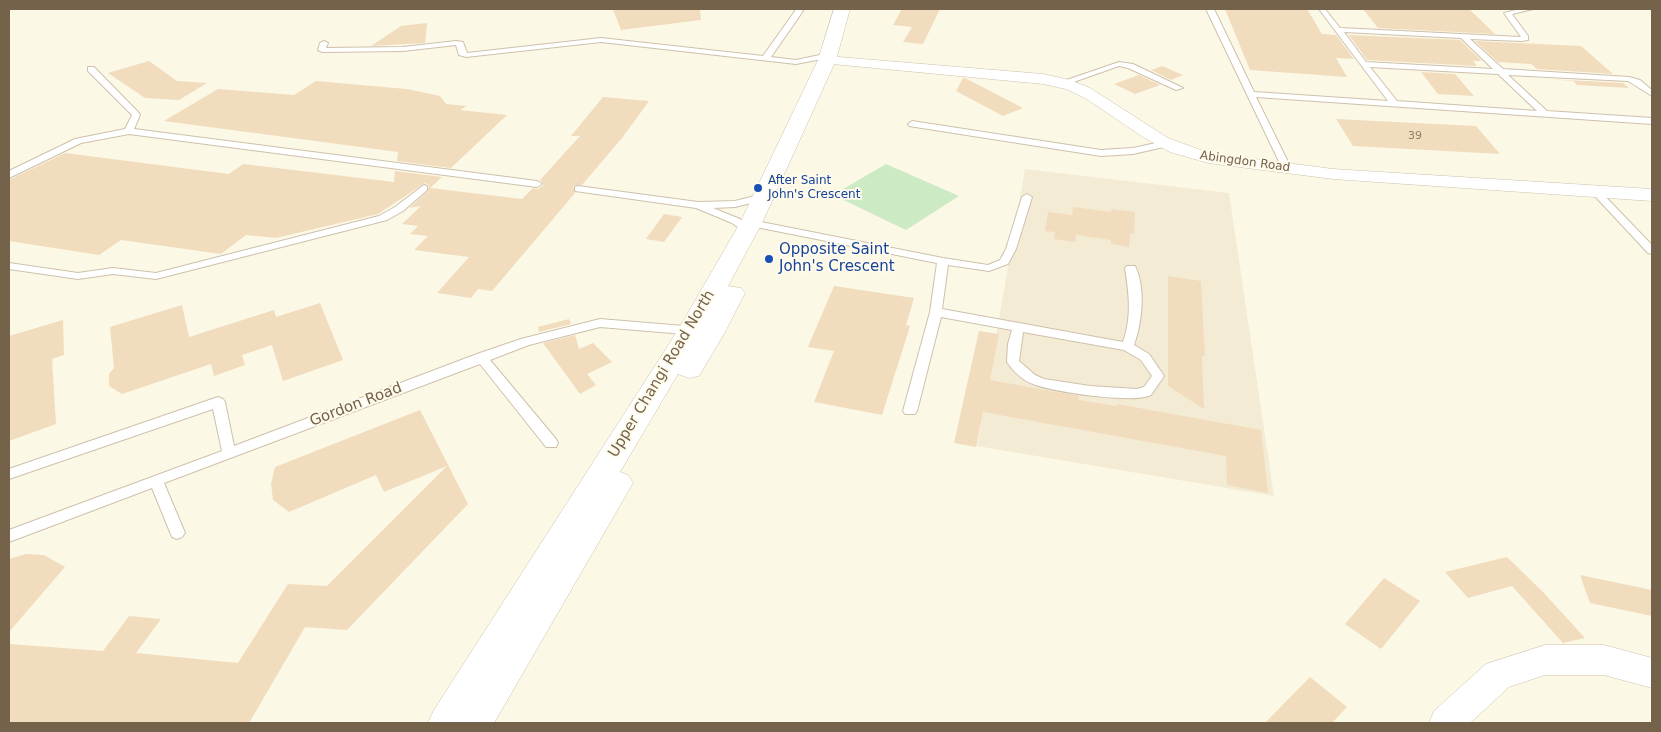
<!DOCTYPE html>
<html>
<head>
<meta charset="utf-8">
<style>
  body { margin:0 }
  #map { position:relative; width:1661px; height:732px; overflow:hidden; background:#fcf8e6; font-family:"DejaVu Sans",sans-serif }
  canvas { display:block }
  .frame { position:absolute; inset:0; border:10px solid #75624b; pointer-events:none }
</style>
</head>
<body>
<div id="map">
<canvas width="1661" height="732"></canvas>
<div class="frame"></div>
</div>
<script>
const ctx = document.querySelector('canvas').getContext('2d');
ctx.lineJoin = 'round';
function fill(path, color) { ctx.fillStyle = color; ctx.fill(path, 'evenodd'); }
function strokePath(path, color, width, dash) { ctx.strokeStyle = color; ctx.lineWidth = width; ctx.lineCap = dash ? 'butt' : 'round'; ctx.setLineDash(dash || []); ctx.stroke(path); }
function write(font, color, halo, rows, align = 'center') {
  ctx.font = font + ' "DejaVu Sans",sans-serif'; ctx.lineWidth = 4; ctx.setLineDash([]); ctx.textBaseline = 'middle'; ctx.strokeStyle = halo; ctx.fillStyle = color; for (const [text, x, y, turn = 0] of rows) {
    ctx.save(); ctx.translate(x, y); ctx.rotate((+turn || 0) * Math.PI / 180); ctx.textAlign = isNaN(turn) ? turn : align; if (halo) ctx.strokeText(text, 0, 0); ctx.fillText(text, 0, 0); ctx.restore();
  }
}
const residential = new Path2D(`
  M1025 169 1229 193 1274 496 977 446Z`);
const green = new Path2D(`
  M886 164 959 196 906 230 833 195Z`);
const building = new Path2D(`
  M613 9H700L701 20 621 30Z
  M902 9H940L923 44 903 42 912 27 893 25Z
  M1225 9H1307L1322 34 1336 35 1354 59 1336 58 1347 77 1250 70Z
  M1363 9H1469L1495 34 1378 28Z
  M427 23 425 43 371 46 401 26Z
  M1349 35 1460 40 1482 61H1473L1477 66 1367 60Z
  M1475 41 1581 46 1613 74 1537 69 1531 64 1498 62Z
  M149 61 177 81 207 83 179 100 145 98 108 73Z
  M1162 66 1183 75 1171 80 1151 70Z
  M1421 72 1455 74 1474 96 1438 94Z
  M1139 75 1160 85 1135 94 1114 84Z
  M963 78H965L1023 108 1003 116 956 91Z
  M1546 79 1623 83 1629 88 1577 85 1573 81Z
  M316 81 407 89 440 96 446 104 467 106 460 110 507 115 451 168 397 161 398 152 164 121 218 89 294 95Z
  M603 97 649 101 622 138 582 185 573 186 575 193 492 291 478 289 471 298 437 293 469 257 414 250 428 236 410 234 418 226 402 224 421 206 409 208 428 191 429 185 425 183 378 214 276 238 246 235 221 254 121 240 99 255 9 241V180L65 153 229 174 243 164 394 182 395 171 442 177 430 188 522 199 533 188 538 189 544 185 540 180 580 136H571Z
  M1336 119 1476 126 1500 154 1353 146Z
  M1073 207 1111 212V209L1135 212 1134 234H1130L1129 247 1111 244V240L1076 235 1075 242 1054 239 1055 232 1045 231 1048 212 1072 215Z
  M664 214 682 217 664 242 646 239Z
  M1168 276 1201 281 1205 356H1202L1204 409 1168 386Z
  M834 286 914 298 906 325 910 326 882 415 814 402 834 351 808 347Z
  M320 303 343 360 283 381 272 345 242 355 245 365 214 376 211 364 122 394 109 386V374L114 368 110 327 182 305 189 337 274 310 276 317Z
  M569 319 571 324 539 332 538 327Z
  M63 320 64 355 52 359 56 424 9 441V336Z
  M979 331 999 334 990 380 1079 396 1078 400 1117 406V404L1261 430 1268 493 1227 485 1226 456 983 412 976 447 954 443Z
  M575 335 579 349 593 343 612 362 587 374 596 385 580 394 543 343Z
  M420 410 468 504 347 630 305 627 249 723H9V644L103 651 129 616 161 619 136 653 238 663 288 584 327 586 447 466 384 492 376 475 289 512 273 500 271 484 275 467Z
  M26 554 44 555 65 567 9 632V559Z
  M1507 557 1543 592 1585 638 1563 643 1512 586 1468 598 1445 572Z
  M1580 575 1652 590V616L1590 603Z
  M1384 578 1420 601 1381 649 1345 624Z
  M1310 677 1347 707 1332 723H1265Z`);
const service = new Path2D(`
  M795 9H801L803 11 771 57 796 60 829 53H832V57L796 64 601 42 466 57 459 55 456 45 403 51 322 52 318 50 320 43 324 41 328 43 326 48 403 47 456 41 463 42 467 53 601 38 763 56 795 11Z
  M1206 9H1214L1254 92 1388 101 1319 9H1325L1340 28 1521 37 1504 13 1520 9H1533L1512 14 1528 36V40L1522 41 1470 39 1503 69 1629 77 1640 80 1652 90V96L1628 81 1508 75 1547 111 1652 118V124L1256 97 1291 168 1286 171 1283 170ZM1344 32 1461 38 1493 69 1366 62ZM1370 67 1498 74 1537 111 1397 101Z
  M1119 62 1133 64 1183 88 1176 90 1128 68 1119 66 1065 85 1058 83Z
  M88 67H94L139 113 140 115 134 129 537 181 542 184 537 187 129 134 81 143 9 178V171L75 139 125 129 132 115 88 71Z
  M912 121 1101 150 1133 148 1165 141 1170 144 1168 146 1133 154 1101 156 909 126 908 124Z
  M424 185 427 186V190L403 211 387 220 156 279 113 274 78 279 9 269V263L78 273 113 268 156 273 379 216 395 207Z
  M578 186 698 202 735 201 763 194 768 197 767 199 735 207 713 208 740 219 752 231 747 234 732 223 696 208 575 191V187Z
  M1595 188 1598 189 1652 245V254L1648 253 1592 193V189Z
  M1027 194 1032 197 1016 249 1008 264 989 271 948 265 942 309 1123 342C1132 317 1129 294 1125 268L1127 266H1135C1146 288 1142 323 1134 345L1149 354 1164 376 1151 395C1132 404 1054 392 1033 384 1023 381 1012 370 1007 362L1008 344 1012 330 941 317 917 411 915 414H905L903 411 930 312 937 263 751 226 746 223 751 220 943 258 988 265 1000 260 1006 249 1022 197ZM1023 332 1124 350 1141 360 1152 376 1144 387 1137 389 1090 386 1044 379 1035 375 1019 361Z
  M600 319 696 327 702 331 696 335 600 327 529 345 490 360 556 439 558 443 556 447H546L480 364 164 483 185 533 182 537 177 539 172 537 152 488 9 542V530L222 451 213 409 9 479V469L218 397 223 399 225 402 234 446 477 354 521 339Z`);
const minor = new Path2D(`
  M827 56 1043 74 1070 80 1090 88 1168 138 1209 153 1333 169 1652 189V201L1333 179 1208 163 1170 152 1143 137 1085 98 1066 89 1043 84 822 63 820 60 822 57Z
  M1545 645H1604L1652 658V688L1604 675H1545L1509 687 1470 723H1429L1434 711 1486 664Z`);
const tertiary = new Path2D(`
  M834 9H850L836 60 762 223 728 286 741 288 745 293 725 332 699 376 689 378 678 374 620 472 628 475 633 483 494 723H428L434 710 678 330 740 223 818 60Z`);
const markers = [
  [758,188,5,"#1a4fb4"],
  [769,259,5,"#1a4fb4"]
];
const farNumbernames = [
  ["39",1415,136]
];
const farStreetnames = [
  ["Abingdon Road",1245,162,8]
];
const farTransitnames = [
  ["After Saint",768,181],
  ["John's Crescent",768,195]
];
const transitNames = [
  ["Opposite Saint",779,250],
  ["John's Crescent",779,267]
];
const streetNames = [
  ["Upper Changi Road North",662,374,-59],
  ["Gordon Road",356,405,-21]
];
fill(residential, '#f4ebd4');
fill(green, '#cceac4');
fill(building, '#f1dcbe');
strokePath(service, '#cec1ac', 2);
strokePath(minor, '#cec1ac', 1);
strokePath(tertiary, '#cec1ac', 1);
fill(service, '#fff');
fill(minor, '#fff');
fill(tertiary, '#fff');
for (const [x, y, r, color] of markers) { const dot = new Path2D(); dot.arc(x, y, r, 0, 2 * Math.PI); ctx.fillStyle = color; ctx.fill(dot); strokePath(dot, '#fffbec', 2); }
write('11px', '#948068', null, farNumbernames);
write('12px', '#75624b', '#fffbec', farStreetnames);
write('12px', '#164399', '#fffbec', farTransitnames, 'left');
write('15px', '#164399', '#fffbec', transitNames, 'left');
write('15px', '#75624b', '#fffbec', streetNames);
</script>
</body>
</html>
